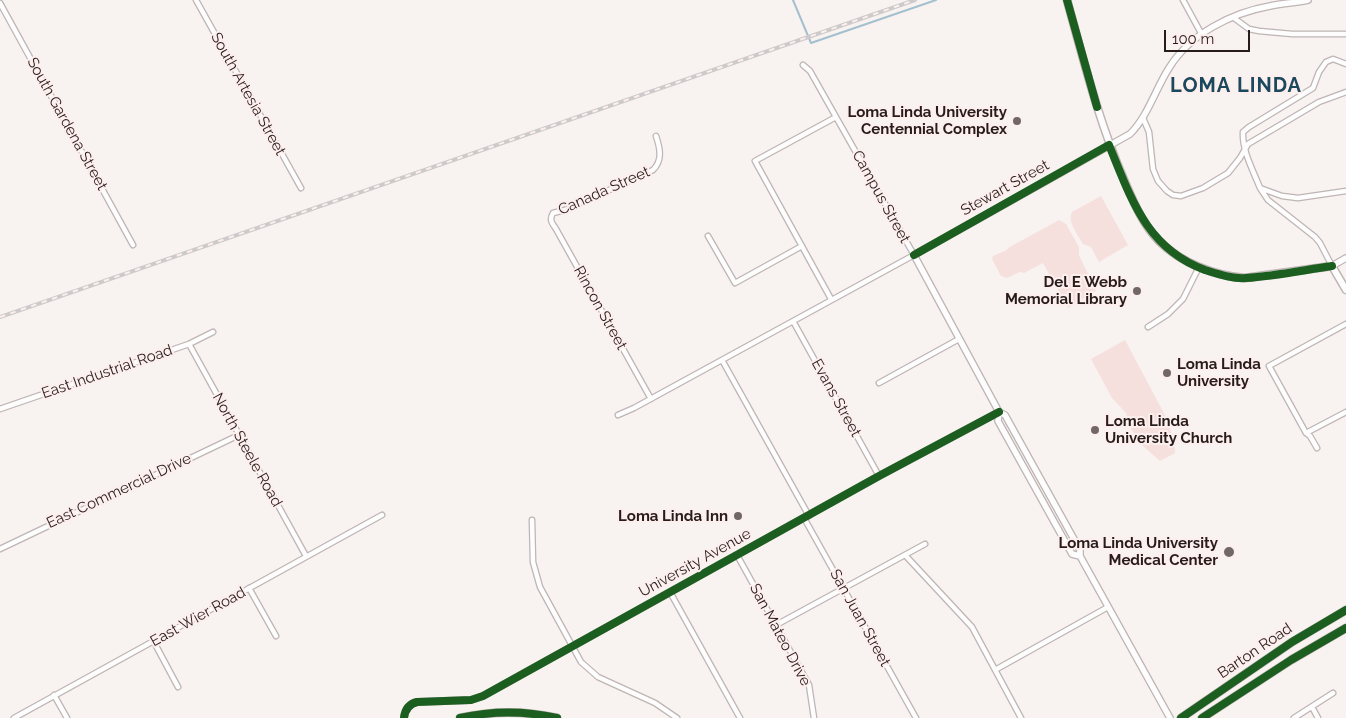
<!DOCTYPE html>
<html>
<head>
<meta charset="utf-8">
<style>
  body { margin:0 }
  #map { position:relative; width:1346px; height:718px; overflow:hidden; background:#f8f2f0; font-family:Raleway,sans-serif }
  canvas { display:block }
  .scale { position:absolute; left:1164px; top:30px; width:86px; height:22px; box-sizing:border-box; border:2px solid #281c1b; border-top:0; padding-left:6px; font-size:15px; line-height:18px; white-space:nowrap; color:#281c1b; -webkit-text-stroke:4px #fcefed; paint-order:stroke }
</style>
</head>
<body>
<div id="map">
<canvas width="1346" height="718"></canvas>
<div class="scale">100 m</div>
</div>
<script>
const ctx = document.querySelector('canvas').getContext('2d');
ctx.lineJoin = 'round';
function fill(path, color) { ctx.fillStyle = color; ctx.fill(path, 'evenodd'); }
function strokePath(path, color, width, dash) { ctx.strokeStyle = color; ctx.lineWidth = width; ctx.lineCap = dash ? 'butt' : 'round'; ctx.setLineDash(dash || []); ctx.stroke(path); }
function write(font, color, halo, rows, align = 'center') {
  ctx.font = font + ' Raleway,sans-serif'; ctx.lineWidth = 4; ctx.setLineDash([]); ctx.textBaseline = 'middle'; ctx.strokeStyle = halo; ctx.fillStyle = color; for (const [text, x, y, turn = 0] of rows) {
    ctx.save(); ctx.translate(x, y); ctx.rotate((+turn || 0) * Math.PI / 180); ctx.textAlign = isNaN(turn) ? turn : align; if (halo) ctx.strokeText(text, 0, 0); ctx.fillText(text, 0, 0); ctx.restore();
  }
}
const green = new Path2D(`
  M1101 196 1128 245 1099 262 1091 247 1083 244C1078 235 1067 222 1072 212Z
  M1059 220 1066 224 1079 247V255L1096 291 1068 308 1043 263 1024 273 1020 272 1007 278 1001 276 992 259 993 256 1007 250 1008 248Z
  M1125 340 1167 419 1174 442 1175 453 1160 461 1142 445 1131 429 1126 413 1112 398 1091 359Z`);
const stream = new Path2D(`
  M793 0 811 43 936 0`);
const minor = new Path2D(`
  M196 0 301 188
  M1183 0 1201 33
  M0 3 133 245
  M1234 18 1249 29 1259 31 1292 34H1346
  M1346 64 1333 59 1326 62 1319 72 1313 88 1249 127 1243 132C1242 151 1253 170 1260 188L1282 196 1298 198 1346 191
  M1143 118 1149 132 1153 169 1158 181 1167 191 1173 195 1181 196 1203 188 1228 173 1240 158 1248 144 1319 102 1346 92
  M1260 188 1268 200 1315 237 1320 243 1332 266
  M708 236 735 283 802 246
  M831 299 755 161 836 117
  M793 321 879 476
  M1148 327 1168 314 1183 299 1199 267
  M189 344 306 556
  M722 360 809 516
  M879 383 959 339
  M651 399 556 229C552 223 549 220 553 213L565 210 653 170C663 160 660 148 656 136
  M0 409 189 344 213 332
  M618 415 634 408 914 255 810 71 803 65
  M1306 433 1269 366 1346 324
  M1317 448 1310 436 1306 433 1346 412
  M804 518 916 718
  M532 520 533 562 540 587 581 662 598 677 655 703 677 718
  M0 549 239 435
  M737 555 809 685 814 718
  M905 555 972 627 1021 718
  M249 588 276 636
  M670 592 740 718
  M776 625 925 544
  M154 642 178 687
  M995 670 1108 607
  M54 695 67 718
  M1312 707 1318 718
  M14 718 382 515
  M1294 718 1333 693`);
const tertiary = new Path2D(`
  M1332 266 1346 258
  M999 412 998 421 1072 554 1080 556
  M404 718C405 709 409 704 417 702L471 700 483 696 879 476 999 412
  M1170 718 1080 556V550L1005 415 999 412 914 255 1130 134C1148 116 1155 90 1169 68 1190 34 1231 13 1270 6 1283 3 1296 3 1308 0`);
const secondary = new Path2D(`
  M1067 0C1084 62 1099 123 1125 182 1134 203 1143 225 1159 241 1181 263 1215 276 1245 278L1332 266 1346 290
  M460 718C491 711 526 711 557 718
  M1181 718 1292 642 1346 610
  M1202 718 1291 660 1346 628`);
const rail = new Path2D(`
  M0 317 915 0`);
const cycleway = new Path2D(`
  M1067 0 1097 107
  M914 255 1109 145C1131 198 1146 248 1205 270 1218 274 1232 279 1246 278 1275 276 1304 270 1332 266
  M404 718C405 709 409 704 417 702L471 700 483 696 879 476 999 412
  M460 718C491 711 526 711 557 718
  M1181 718 1292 642 1346 610
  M1202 718 1291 660 1346 628`);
const markers = [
  [1017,121,5,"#716766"],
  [1137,291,5,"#716766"],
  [1167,373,5,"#716766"],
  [1095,430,5,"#716766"],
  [738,516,5,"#716766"],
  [1229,552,6,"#716766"]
];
const streetNames = [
  ["South Artesia Street",248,94,61],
  ["South Gardena Street",67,124,61],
  ["Stewart Street",1005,188,-29],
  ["Canada Street",604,191,-24],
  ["Campus Street",881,197,61],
  ["Rincon Street",600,308,61],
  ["East Industrial Road",107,372,-19],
  ["Evans Street",836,398,61],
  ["North Steele Road",247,450,61],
  ["East Commercial Drive",119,491,-25],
  ["University Avenue",695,563,-29],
  ["East Wier Road",198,617,-29],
  ["San Juan Street",860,618,61],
  ["San Mateo Drive",780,635,62],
  ["Barton Road",1255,651,-34]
];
const poiNames = [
  ["Loma Linda University",1007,112],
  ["Centennial Complex",1007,129],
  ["Del E Webb",1127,282],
  ["Memorial Library",1127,299],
  ["Loma Linda",1177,364,"left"],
  ["University",1177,381,"left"],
  ["Loma Linda",1105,421,"left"],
  ["University Church",1105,438,"left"],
  ["Loma Linda Inn",728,516],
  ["Loma Linda University",1218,543],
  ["Medical Center",1218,560]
];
const districtNames = [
  ["LOMA LINDA",1236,86]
];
fill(green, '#f5e0de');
strokePath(stream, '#a3c0ce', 2);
strokePath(minor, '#beb5b4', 7);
strokePath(tertiary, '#beb5b4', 8);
strokePath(secondary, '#beb5b4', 9);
strokePath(minor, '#fefdfd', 4.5);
strokePath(tertiary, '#fefdfd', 5.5);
strokePath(secondary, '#fefdfd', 6);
strokePath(rail, '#cccaca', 4);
strokePath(rail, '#fcefed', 2, [5.5]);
strokePath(cycleway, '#1b5e20', 8);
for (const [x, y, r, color] of markers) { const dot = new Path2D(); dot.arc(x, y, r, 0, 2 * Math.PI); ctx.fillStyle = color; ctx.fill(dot); strokePath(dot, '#fcefed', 2); }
write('15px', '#281c1b', '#fcefed', streetNames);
write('bold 15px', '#281c1b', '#fcefed', poiNames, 'right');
ctx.letterSpacing = '1px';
write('bold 20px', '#1a485c', '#fcefed', districtNames);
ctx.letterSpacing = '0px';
</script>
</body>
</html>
